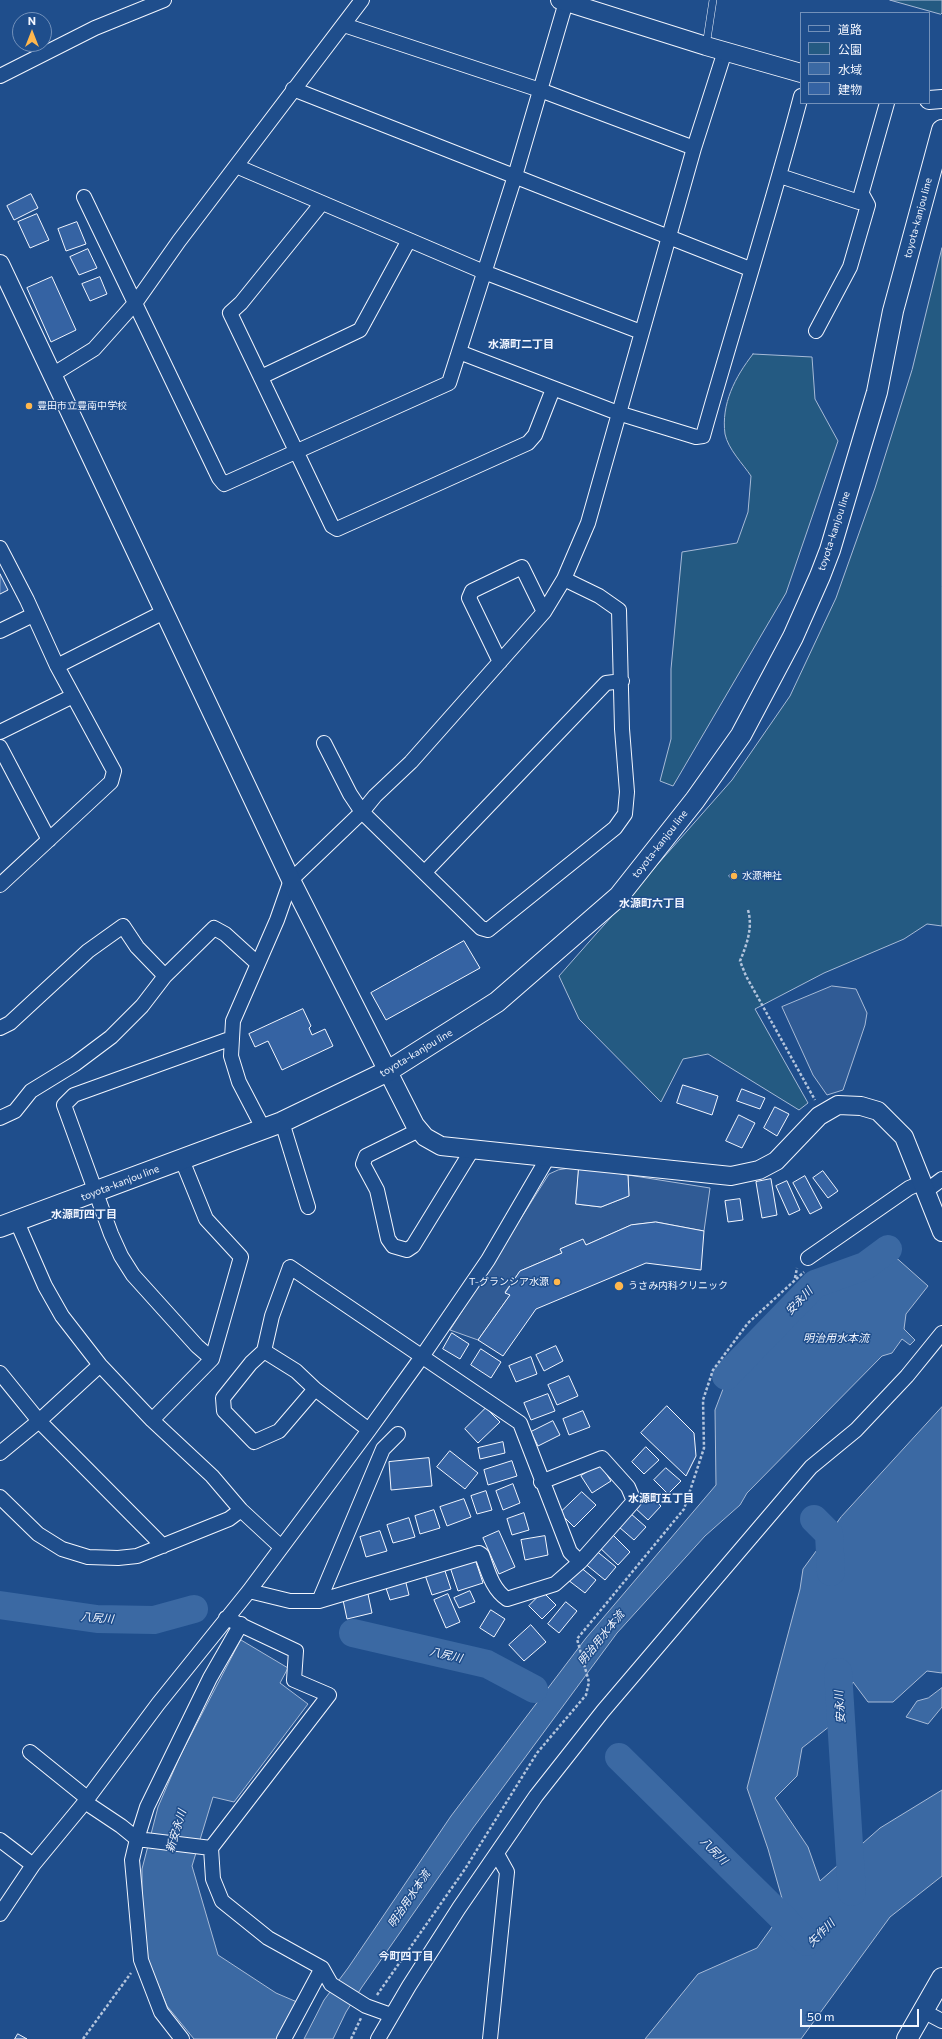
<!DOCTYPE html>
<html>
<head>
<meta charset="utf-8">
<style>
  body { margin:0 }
  #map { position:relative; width:942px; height:2039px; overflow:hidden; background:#1f4e8c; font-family:Commissioner,"Noto Sans JP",sans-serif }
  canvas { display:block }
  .legend { position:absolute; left:800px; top:12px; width:130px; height:92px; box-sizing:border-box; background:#1f4e8c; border:1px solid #7391ba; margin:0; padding:5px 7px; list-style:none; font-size:12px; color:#f2f6ff }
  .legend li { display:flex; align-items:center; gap:8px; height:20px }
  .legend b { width:20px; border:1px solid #7391ba }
  .north { position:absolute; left:12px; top:12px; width:40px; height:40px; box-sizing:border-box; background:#1f4e8c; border:1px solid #7391ba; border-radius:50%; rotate:0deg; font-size:11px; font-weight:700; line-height:16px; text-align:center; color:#f2f6ff }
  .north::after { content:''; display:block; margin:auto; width:14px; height:18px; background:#ffb74d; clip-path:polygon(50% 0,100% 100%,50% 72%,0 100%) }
  .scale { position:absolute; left:800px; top:2009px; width:119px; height:18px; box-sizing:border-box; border:2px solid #f2f6ff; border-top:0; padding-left:5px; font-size:12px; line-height:14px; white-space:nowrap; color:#f2f6ff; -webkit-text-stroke:3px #1f4e8c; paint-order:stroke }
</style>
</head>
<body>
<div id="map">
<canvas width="942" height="2039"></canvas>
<ul class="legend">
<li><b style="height:5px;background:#1f4e8c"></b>道路</li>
<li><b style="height:11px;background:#245a82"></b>公園</li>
<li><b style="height:11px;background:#3b69a3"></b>水域</li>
<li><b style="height:11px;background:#3563a3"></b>建物</li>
</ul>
<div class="north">N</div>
<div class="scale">50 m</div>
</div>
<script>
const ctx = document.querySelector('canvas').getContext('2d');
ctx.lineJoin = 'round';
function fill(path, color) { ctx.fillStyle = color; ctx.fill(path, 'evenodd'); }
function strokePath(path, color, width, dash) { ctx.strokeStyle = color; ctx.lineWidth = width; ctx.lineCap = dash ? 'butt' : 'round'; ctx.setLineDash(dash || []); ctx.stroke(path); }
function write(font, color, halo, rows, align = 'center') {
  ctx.font = font + ' Commissioner,"Noto Sans JP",sans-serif'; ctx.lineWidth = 3; ctx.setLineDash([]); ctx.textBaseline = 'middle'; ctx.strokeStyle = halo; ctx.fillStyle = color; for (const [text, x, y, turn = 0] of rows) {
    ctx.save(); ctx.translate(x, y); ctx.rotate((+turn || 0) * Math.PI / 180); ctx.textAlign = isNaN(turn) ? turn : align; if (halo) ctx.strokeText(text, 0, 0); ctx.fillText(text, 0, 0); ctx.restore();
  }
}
const green = new Path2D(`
  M890 0H942V13L941 14Z
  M942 248V926L927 924 904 939 824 973 755 1009 808 1103 799 1110 708 1054 683 1059 661 1102 579 1019 559 976 732 780 790 696 836 598 875 488 912 370Z
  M753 354 812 357 815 399 838 441 786 593 673 786 660 781 671 739V669L682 552 737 543 748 512 751 476C743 464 728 449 725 434 721 404 735 377 753 354Z`);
const parking = new Path2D(`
  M832 986 856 989 867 1013 865 1025 843 1090 827 1095 813 1075 782 1007Z
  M579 1167 576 1204 601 1207 629 1196 628 1175 710 1188 704 1231 656 1222 631 1225 586 1245 582 1240 560 1249 562 1253 520 1271 505 1292 510 1295 478 1340 450 1330 549 1174 558 1170Z`);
const water = new Path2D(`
  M892 1254 928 1286 906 1314 904 1329 915 1340 910 1345 902 1339 892 1353 882 1356 747 1493 740 1505 705 1536 617 1633 473 1828 362 1987 346 2012 333 2039H304L324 2000 348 1968 451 1816 586 1638 716 1485 715 1410 723 1389 813 1296 827 1285 859 1276 875 1269Z
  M942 1407V1673L927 1671 893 1702H868L853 1682 835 1722 802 1748 797 1776 775 1798 808 1847 820 1881 880 1828 942 1790V1876L890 1917 801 2039H645L698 1974 757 1948 785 1909 768 1849 747 1788 800 1589 803 1569 841 1517Z
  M241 1640 288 1668 280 1683 308 1704 234 1802 213 1797 192 1866 218 1955 276 1993 297 2002 277 2039H194L167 2006 142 1946V1869L158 1807 180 1756Z
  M942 1688V1707L928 1724 906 1717 917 1701 928 1698Z`);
const river = new Path2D(`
  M726 1376 815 1284 865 1266 888 1249
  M814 1519 829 1534 831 1572
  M0 1605 97 1619 154 1620 194 1609
  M353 1633 487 1664 534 1689
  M838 1672 852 1892
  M619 1757 807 1942`);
const building = new Path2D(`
  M31 194 38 208 14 220 7 206Z
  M37 214 49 240 30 248 18 222Z
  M77 222 86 244 66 251 58 229Z
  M88 249 97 268 79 275 70 257Z
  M52 277 76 330 51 342 27 288Z
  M100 277 107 294 90 301 82 284Z
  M0 574 8 590 0 594Z
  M735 871 738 875 732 880 729 876Z
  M464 941 480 968 386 1020 371 993Z
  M303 1009 311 1026 309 1028 312 1035 325 1029 333 1046 282 1070 268 1041 255 1047 249 1034Z
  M683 1085 718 1096 712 1115 677 1103Z
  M742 1089 765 1098 760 1109 737 1101Z
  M775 1107 789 1114 777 1136 764 1128Z
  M739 1115 755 1123 742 1148 726 1141Z
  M579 1167 628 1175 629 1196 601 1207 576 1204Z
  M823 1171 838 1191 828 1198 813 1178Z
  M805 1176 822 1208 810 1214 793 1183Z
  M771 1179 777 1215 762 1218 756 1182Z
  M787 1181 800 1210 789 1215 776 1186Z
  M740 1199 743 1220 728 1222 725 1201Z
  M656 1222 704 1231 701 1270 646 1263 536 1309 503 1356 478 1340 510 1295 505 1293 520 1271 562 1253 560 1249 583 1239 586 1245 631 1225Z
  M452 1333 469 1344 460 1359 443 1349Z
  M556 1346 563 1361 544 1371 536 1355Z
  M481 1349 501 1362 491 1378 471 1365Z
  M531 1357 537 1374 516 1382 509 1366Z
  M569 1376 578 1396 557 1405 548 1385Z
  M548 1394 555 1411 531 1420 524 1403Z
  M667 1406 694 1433 696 1456 686 1476 641 1433Z
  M486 1408 500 1422 478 1443 465 1429Z
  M583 1411 590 1427 569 1435 563 1419Z
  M553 1421 560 1435 538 1446 531 1432Z
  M503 1442 505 1453 480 1459 478 1448Z
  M646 1447 659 1460 644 1474 632 1462Z
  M450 1451 478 1473 465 1489 437 1467Z
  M429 1458 432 1486 391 1490 389 1462Z
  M512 1461 517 1476 488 1485 484 1470Z
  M600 1464 611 1481 592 1493 581 1476Z
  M666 1468 681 1481 668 1494 654 1480Z
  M513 1484 520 1503 503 1510 496 1491Z
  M486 1491 492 1510 477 1514 471 1496Z
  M582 1492 596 1505 574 1527 560 1513Z
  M647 1493 661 1506 648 1520 634 1507Z
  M464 1499 471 1517 447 1526 440 1507Z
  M434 1510 440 1528 420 1534 415 1516Z
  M524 1513 529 1530 512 1535 507 1519Z
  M630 1513 646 1527 634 1540 619 1527Z
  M409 1518 415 1537 393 1543 387 1525Z
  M380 1531 387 1551 366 1557 360 1537Z
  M499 1531 515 1567 499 1574 483 1538Z
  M610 1532 630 1552 618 1565 597 1545Z
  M545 1536 548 1555 525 1560 521 1540Z
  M594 1549 616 1567 605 1580 583 1562Z
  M474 1556 483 1583 458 1591 449 1564Z
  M443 1565 451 1589 432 1595 424 1572Z
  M579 1566 596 1580 585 1593 568 1580Z
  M405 1579 409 1595 390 1600 385 1585Z
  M470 1591 475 1602 459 1608 454 1598Z
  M543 1592 556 1605 542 1619 529 1606Z
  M368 1594 372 1613 347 1619 343 1600Z
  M448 1594 460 1622 446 1628 434 1600Z
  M566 1602 577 1611 559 1633 548 1624Z
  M491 1610 505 1619 494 1637 480 1628Z
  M531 1625 546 1642 524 1661 509 1645Z
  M18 2034 27 2039H15Z`);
const path = new Path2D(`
  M748 910C753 927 747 944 740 961L746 976 815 1100
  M795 1278 797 1268
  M377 1995 465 1869 537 1753 586 1695 589 1682 577 1639 684 1509 704 1448 703 1400 713 1370 748 1323 804 1272
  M83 2039 131 1973
  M351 2039 361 2018`);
const service = new Path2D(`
  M706 46 713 0`);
const minor = new Path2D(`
  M344 25 540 90 694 148
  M0 76 95 28 164 0
  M293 89 750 269
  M236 166 484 272 641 332
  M780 176 859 202 887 103
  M84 197 219 478 224 484 449 383 515 176 566 2
  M322 203 241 303 230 313 332 526 337 529 528 443 535 435 553 389
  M816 331 850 267 868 205 862 194
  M459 352 618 413 696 437 703 436C735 322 771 210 801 96
  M52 375 94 349 136 302 179 241 362 0
  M261 377 360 330 409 240
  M0 548 27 600 57 666 114 771 111 782 0 885
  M0 631 33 615
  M500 662 469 598 472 591 522 567 544 612
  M57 666 164 612
  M0 732 73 696
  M324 743 350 794 362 812 481 928 488 930 615 828 625 814 627 792 622 729 619 610 599 596 564 579
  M0 747 49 840
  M425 872 606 683 622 681
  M0 1028 10 1023 88 951 123 926 137 947 165 976
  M0 1118 15 1111 31 1091 75 1064 111 1037 142 1006 165 976 214 928 225 934 257 963
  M282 1122 308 1207
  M263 1128 239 1082 231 1056 233 1021 277 920 291 880 362 812 375 796 411 762 544 612 564 579 588 523 694 148 725 51
  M419 1130 366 1156 363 1164 377 1190 388 1239 393 1246 407 1250 413 1246 472 1150
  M926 1191 942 1179
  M17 1222 45 1286 62 1316 100 1365 152 1420 212 1476 241 1510 281 1547
  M808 1258 909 1188 923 1182
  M264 1351 296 1371 315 1389
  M212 1359 197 1346 133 1275 121 1256 111 1234 64 1105 74 1095 232 1038
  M0 1373 39 1421 163 1546
  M152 1420 212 1359 241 1257 206 1219 182 1160
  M0 1453 39 1421 100 1365
  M541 1482 602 1458 628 1487 634 1501 580 1562
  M0 1497 38 1534 62 1549 88 1557 118 1558 137 1556 229 1519 241 1510
  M249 1591 290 1601H319L479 1553 482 1555C488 1571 492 1589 507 1599L555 1584 580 1562 570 1552 520 1423 290 1267 272 1316 264 1351 251 1363 223 1398 224 1411 254 1442 279 1431 315 1389 369 1430
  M319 1601 383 1449 398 1434
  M226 1618 296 1651 294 1680 329 1695 211 1848 213 1879 222 1901 268 1938 322 1968 331 1984 366 2006 391 2015
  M30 1752 87 1798
  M85 1802 121 1826 137 1839 211 1848
  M0 1840 33 1865
  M0 1914 33 1865 85 1802 158 1704 249 1591 369 1430 421 1358 488 1260 547 1159
  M923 2011 942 2021
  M182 2039 161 2012 141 1960 132 1860 137 1839 147 1807 210 1678 241 1624
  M284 2039 322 1968
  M378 2039 409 1986 459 1908 536 1796 603 1711 811 1467 856 1430 907 1376 942 1333
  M490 2039 507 1872 497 1854`);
const tertiary = new Path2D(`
  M560 0 706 46 801 73
  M929 100 942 99
  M0 264 291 880 415 1125 425 1137 441 1146 731 1176 759 1170 776 1161 819 1116 838 1105 861 1106 878 1111 904 1137 942 1232`);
const secondary = new Path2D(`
  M0 1227 282 1122 388 1071 497 1002 619 896 695 800 741 735 793 637 820 576 830 550 877 392 893 311 942 130
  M907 2039 942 1978`);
const markers = [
  [29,406,4,"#ffb74d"],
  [734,876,4,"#ffb74d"],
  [557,1282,4,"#ffb74d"],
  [619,1286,5,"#ffb74d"]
];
const streetNames = [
  ["toyota-kanjou line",918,218,-75],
  ["toyota-kanjou line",834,531,-72],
  ["toyota-kanjou line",660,844,-52],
  ["toyota-kanjou line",416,1053,-31],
  ["toyota-kanjou line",120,1183,-21]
];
const poiNames = [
  ["豊田市立豊南中学校",37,406],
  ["水源神社",742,876],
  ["T-グランシア水源",549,1282,"right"],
  ["うさみ内科クリニック",628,1286]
];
const neighbourhoodNames = [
  ["水源町二丁目",521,344],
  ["水源町六丁目",652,903],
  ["水源町四丁目",84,1214],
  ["水源町五丁目",661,1498],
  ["今町四丁目",406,1956]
];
const waterNames = [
  ["安永川",799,1301,-46],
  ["明治用水本流",836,1338],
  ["八尻川",97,1618,5],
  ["明治用水本流",601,1638,-51],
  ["八尻川",446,1655,13],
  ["安永川",840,1707,-94],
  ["新安永川",176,1831,-73],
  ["八尻川",714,1851,45],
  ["明治用水本流",409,1899,-56],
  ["矢作川",821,1933,-45]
];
fill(green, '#245a82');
strokePath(green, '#a8bbd7', 1);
fill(parking, '#305b95');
strokePath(parking, '#a8bbd7', 1);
fill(water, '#3b69a3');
strokePath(water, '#a8bbd7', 1);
strokePath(river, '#3b69a3', 28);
fill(building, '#3563a3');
strokePath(building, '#f2f6ff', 1);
strokePath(service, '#f2f6ff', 8);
strokePath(minor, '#f2f6ff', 16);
strokePath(tertiary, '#f2f6ff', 20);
strokePath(secondary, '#f2f6ff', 22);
strokePath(path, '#b3c4dc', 2.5, [3, 2]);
strokePath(service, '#1f4e8c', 7);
strokePath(minor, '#1f4e8c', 14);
strokePath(tertiary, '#1f4e8c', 18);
strokePath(secondary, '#1f4e8c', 20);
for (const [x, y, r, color] of markers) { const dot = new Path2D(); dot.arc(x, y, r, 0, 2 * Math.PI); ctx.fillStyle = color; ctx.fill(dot); strokePath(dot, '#1f4e8c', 1.5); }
write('10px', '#f2f6ff', '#1f4e8c', streetNames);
write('10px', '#f2f6ff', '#1f4e8c', poiNames, 'left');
write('bold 11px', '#f2f6ff', '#1f4e8c', neighbourhoodNames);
write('italic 11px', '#f2f6ff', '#1f4e8c', waterNames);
</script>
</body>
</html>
